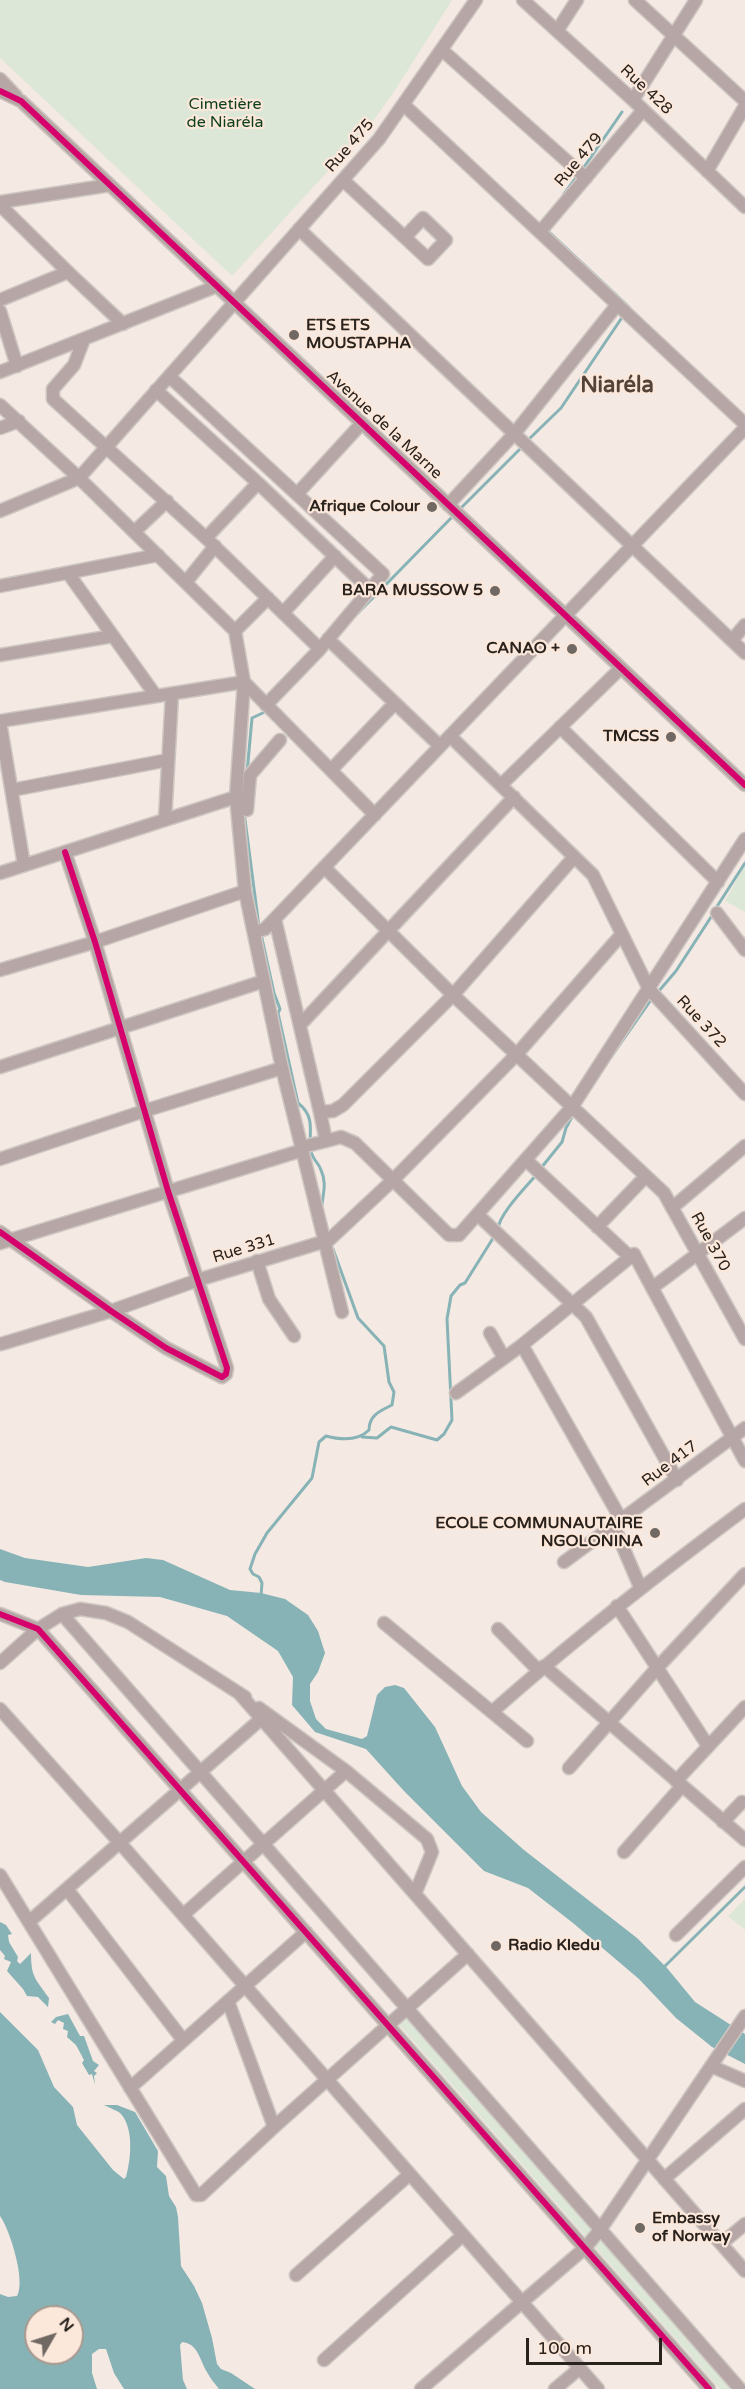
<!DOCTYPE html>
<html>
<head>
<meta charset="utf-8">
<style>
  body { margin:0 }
  #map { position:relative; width:745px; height:2389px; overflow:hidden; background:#f4e9e3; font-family:"Varela Round",sans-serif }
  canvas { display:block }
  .north { position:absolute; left:24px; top:2305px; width:60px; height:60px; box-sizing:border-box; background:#fce8db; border:2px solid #a8998f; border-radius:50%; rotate:51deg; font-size:16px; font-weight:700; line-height:24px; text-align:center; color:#29221d }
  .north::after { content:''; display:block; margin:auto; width:21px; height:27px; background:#706862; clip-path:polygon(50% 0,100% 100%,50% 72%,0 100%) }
  .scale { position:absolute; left:526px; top:2338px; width:136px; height:27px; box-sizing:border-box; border:3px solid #29221d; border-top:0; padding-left:8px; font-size:18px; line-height:21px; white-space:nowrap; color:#29221d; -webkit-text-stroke:4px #fce8db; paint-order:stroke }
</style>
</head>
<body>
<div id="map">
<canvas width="745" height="2389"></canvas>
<div class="north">N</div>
<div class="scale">100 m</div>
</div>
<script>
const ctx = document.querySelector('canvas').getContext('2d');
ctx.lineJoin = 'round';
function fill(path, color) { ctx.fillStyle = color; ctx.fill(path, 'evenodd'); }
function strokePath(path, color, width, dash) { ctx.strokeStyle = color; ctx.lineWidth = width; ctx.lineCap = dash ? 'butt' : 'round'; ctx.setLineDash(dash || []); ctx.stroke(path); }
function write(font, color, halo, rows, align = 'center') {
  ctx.font = font + ' "Varela Round",sans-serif'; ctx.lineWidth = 4.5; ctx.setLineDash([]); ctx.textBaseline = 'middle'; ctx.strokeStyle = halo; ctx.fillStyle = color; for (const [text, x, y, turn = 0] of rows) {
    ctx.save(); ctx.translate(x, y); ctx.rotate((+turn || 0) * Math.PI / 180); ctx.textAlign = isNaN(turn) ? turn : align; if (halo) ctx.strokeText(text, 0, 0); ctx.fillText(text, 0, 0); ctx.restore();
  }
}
const green = new Path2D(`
  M0 0H452L394 92 370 125 232 276 0 58Z
  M745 865V912L725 901Z
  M745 1899V1930L728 1916Z
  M404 2011 734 2389H720L395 2020Z`);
const water = new Path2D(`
  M0 1549 25 1558 88 1567 146 1558 163 1560 230 1590 261 1593 285 1599 308 1615 318 1631 325 1653 318 1672 310 1684V1701L316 1719 326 1729 362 1739 367 1736 377 1695 385 1687 395 1685 404 1688 435 1727 462 1786 481 1812 524 1850 637 1938 667 1968 695 2002 745 2034V2064L712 2047 676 2018 639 1979 573 1923 528 1888 484 1871 404 1791 366 1749 315 1732 292 1705 293 1677 278 1651 227 1616 160 1597 81 1595 5 1582 0 1580Z
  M0 1922 6 1925 12 1934 8 1935 9 1942 18 1957 17 1961 20 1964 31 1953C31 1978 36 1979 49 1998L48 2007 38 1997 27 1996 23 1989 7 1971 11 1962 4 1959 5 1956 0 1950Z
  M0 2012 38 2050 54 2087 73 2107 77 2125 113 2170 124 2179 126 2177C131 2159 134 2129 121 2114 117 2110 109 2108 104 2105H117L135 2112 158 2151 157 2167 166 2176 169 2196 176 2207 178 2217 181 2266 194 2286 202 2303 212 2338 217 2364 221 2369 231 2373 255 2389H219C215 2384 210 2378 207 2372 200 2361 198 2343 182 2342L180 2345 183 2380 187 2389H124L114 2373 106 2349H99L92 2354V2373L97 2389H0V2294L8 2297 17 2296C26 2281 10 2230 0 2216ZM36 2317H72V2353H36Z
  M68 2014 80 2036H84L93 2061 99 2065 94 2071 97 2073 94 2076 95 2085 92 2074 89 2075 82 2063 84 2060 76 2045 67 2037 68 2031 63 2029 64 2023 58 2020 55 2024 51 2022 56 2017Z`);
const stream = new Path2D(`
  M582 170 622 112
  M564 194 578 175
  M547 230 629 307 627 310
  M527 441 561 408 623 316
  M460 509 523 446
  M357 614 455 514
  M247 773 252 718 267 711
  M244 812 259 927
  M716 908 745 863
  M261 934 274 993 280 1009 278 1013 298 1103C312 1114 311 1125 310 1142
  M658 992 676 971 713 914
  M609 1060 653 997
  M310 1148C313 1162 318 1161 321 1170 327 1183 323 1193 322 1205
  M541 1168 562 1142 566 1128 574 1113
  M498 1229C499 1214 527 1186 537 1174
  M362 1437 377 1438 391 1427 437 1440 444 1434 452 1420 447 1319 451 1296 460 1285 465 1283 495 1235
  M261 1596 262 1583 259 1577 253 1574 250 1569 255 1554 267 1533 312 1478 319 1442 326 1436C341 1440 358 1441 369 1430 369 1415 380 1411 392 1405L394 1392 389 1382 384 1346 358 1318 333 1249
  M663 1968 745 1887`);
const minor = new Path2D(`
  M523 0 633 100 745 207
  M635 0 745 101
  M557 31 577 0
  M442 50 586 178
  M0 79 16 96
  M0 91 21 101 745 785
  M633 100 696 0
  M404 105 745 424
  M707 171 745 106
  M343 180 428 259 446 240 423 218 405 237
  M0 202 110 185
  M0 205 68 272 123 324
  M299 229 745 653
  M540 232 643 110
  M0 300 68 272
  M0 311 17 366
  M84 339 74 365 53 389V399L206 538 320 649
  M0 372 217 286
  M169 376 383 574 320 649 266 705
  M156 390 258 483 369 589
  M0 405 79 478 235 631 244 682 236 797 245 891
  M0 428 19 421
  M297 494 362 423
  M448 505 514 434 617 305
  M0 511 79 478 379 139 476 0
  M134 532 167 501
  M206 538 258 483
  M68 573 156 696
  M186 582 215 546
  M0 586 158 555
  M283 613 335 556
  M235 631 268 598
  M328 639 440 746
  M732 640 745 625
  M0 655 113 636
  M0 721 244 682 375 815
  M0 722 24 865
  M560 727 718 882
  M450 736 593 875 649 989 745 1094
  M331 770 395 703
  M501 785 621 668
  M12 790 168 760
  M247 810 250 775 280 740
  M165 820 172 694
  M324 867 453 995 664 1193 745 1339
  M0 873 236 797
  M717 913 745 950
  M275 919 320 1112 333 1111 343 1105 453 995 574 857
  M254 932 265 929 745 428
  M0 970 95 942 245 891 282 1068 342 1312
  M300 1025 514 797
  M0 1067 264 981
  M320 1112 326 1141 341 1137 355 1143 449 1235H459L572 1107 745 839
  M302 1147 326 1141
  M0 1159 144 1111 282 1068
  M526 1160 630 1257
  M672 1208 745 1146
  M478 1215 586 1317 677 1480
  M597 1227 646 1176
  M0 1232 111 1311 166 1348 222 1377 226 1374 227 1368 168 1191 95 942 65 852
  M0 1243 303 1150
  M257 1261 269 1299 294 1336
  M652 1288 745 1218
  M490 1333 504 1358
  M1 1344 111 1311 198 1280 329 1240 393 1180 517 1054 621 935
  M522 1345 622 1521
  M456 1393 522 1345 634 1254 745 1461
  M614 1526 640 1587
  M564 1562 745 1428
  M617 1606 708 1746
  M0 1614 38 1629 709 2389
  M62 1614 740 2389
  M384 1623 527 1741
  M498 1629 539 1671
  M0 1663 38 1629 62 1614 80 1609 106 1613 128 1622 245 1697
  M544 1666 745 1840
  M239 1693 745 2271
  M259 1708 346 1771 427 1839 432 1852 415 1894
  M0 1709 120 1843 598 2389
  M492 1712C573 1640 658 1574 745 1509
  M569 1768 657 1668 745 1574
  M676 1781 745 1707
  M723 1822 742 1802
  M624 1852 682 1786
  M0 1875 196 2195H201L274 2127 468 1954
  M67 1889 183 2040
  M183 1915 346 1771
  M30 1921 261 1719
  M676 1935 745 1867
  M228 2001 274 2127
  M711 2066 745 2081
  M130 2088 306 1932
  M664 2179 745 2109
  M721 2244 745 2224
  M296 2275 410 2174
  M324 2360 463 2235
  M421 2389 585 2248 600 2230 745 2016
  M555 2389 580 2368`);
const cycleway = new Path2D(`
  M0 91 21 101 745 785
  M0 1232 111 1311 166 1348 222 1377 226 1374 227 1368 168 1191 95 942 65 852
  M0 1614 38 1629 709 2389`);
const markers = [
  [294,335,6,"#706862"],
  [432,507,6,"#706862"],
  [495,591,6,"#706862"],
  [572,649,6,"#706862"],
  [671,737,6,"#706862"],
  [655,1533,6,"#706862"],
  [496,1946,6,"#706862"],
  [640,2228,6,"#706862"]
];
const streetNames = [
  ["Rue 428",646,90,43],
  ["Rue 475",350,146,-49],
  ["Rue 479",579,160,-50],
  ["Avenue de la Marne",384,425,43],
  ["Rue 372",701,1022,47],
  ["Rue 370",710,1242,61],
  ["Rue 331",244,1249,-17],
  ["Rue 417",670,1464,-37]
];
const parkNames = [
  ["Cimetière",225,105],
  ["de Niaréla",225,123]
];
const poiNames = [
  ["ETS ETS",306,326,"left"],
  ["MOUSTAPHA",306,344,"left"],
  ["Afrique Colour",420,507],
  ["BARA MUSSOW 5",483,591],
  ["CANAO +",560,649],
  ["TMCSS",659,737],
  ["ECOLE COMMUNAUTAIRE",643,1524],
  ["NGOLONINA",643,1542],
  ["Radio Kledu",508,1946,"left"],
  ["Embassy",652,2219,"left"],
  ["of Norway",652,2237,"left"]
];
const districtNames = [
  ["Niaréla",617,386]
];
fill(green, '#dce7d7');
fill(water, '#87b3b6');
strokePath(stream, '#87b3b6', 3);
strokePath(minor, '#cec6c1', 15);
strokePath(minor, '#b6a7a6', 12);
strokePath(cycleway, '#d6006c', 6);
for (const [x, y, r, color] of markers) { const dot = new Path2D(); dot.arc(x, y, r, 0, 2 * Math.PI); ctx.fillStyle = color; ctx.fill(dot); strokePath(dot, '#fce8db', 2); }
write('16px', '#29221d', '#fce8db', streetNames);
write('16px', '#0c3e1b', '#fce8db', parkNames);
write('bold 16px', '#29221d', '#fce8db', poiNames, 'right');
write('bold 22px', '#534339', '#fce8db', districtNames);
</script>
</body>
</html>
